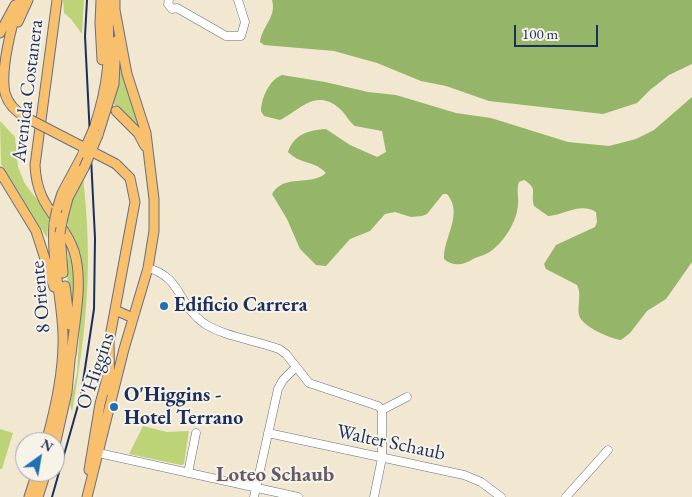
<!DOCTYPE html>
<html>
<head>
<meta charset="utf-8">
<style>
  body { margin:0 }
  #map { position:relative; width:692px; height:497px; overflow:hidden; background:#f2e7d0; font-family:"EB Garamond",serif }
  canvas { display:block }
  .north { position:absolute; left:15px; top:432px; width:50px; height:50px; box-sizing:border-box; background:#f7f3e8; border:1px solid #9fa5b1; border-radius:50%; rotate:32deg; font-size:14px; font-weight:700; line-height:20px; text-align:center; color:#1b2f5e }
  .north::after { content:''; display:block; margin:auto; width:18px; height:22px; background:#1f6fb2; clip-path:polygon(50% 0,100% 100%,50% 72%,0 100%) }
  .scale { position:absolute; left:514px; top:25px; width:84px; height:22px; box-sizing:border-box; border:2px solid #1b2f5e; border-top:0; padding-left:6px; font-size:15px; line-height:18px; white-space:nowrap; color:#1b2f5e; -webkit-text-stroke:4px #f7f3e8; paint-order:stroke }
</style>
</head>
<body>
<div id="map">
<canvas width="692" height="497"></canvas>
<div class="north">N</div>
<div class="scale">100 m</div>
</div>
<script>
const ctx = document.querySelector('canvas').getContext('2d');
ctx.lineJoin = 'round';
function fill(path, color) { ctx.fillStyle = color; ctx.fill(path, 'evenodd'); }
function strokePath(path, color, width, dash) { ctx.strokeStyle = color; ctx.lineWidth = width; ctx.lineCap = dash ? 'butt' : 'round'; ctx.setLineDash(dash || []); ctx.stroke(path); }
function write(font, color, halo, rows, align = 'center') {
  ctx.font = font + ' "EB Garamond",serif'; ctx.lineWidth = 4; ctx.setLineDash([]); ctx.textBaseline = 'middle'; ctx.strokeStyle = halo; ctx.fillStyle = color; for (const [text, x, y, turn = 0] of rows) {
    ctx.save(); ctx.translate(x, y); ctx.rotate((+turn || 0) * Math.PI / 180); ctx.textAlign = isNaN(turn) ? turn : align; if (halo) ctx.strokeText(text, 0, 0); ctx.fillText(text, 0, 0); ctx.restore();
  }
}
const green = new Path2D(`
  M63 0H84L82 34 71 19 64 13Z
  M120 55 144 135 112 102Z
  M0 121 15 137 18 167 25 184 49 215 47 238 1 164Z
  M83 178C93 263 87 328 72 412L70 404 77 373 82 291 67 221 70 199Z
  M67 245 75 276 72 307 64 259 68 260Z
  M143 426 167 432 189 431 184 464 181 465 129 454Z
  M0 429 13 433 2 469H0Z`);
const forest = new Path2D(`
  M272 0H692V64L669 75 650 90 637 103 603 114 489 101 446 86 421 81 377 63 334 51 264 45 260 42C262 26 277 17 272 0Z
  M282 75 325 82 368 92 396 95 456 113 491 118 568 142 609 146 636 139 654 130 692 97V262L666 299 647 311 630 333 621 340C611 339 581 326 579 315 577 305 582 294 577 285L546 269 544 264 556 245 595 227 597 222 596 212C580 202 565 215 548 216L534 206C530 192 539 189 524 180L519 182C516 190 519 196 518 205 517 221 504 242 491 251 486 255 479 256 473 259 464 265 453 267 444 259 443 238 464 214 447 194H443L427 214 422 216 411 217 395 212 385 214 370 231 350 239 326 266 316 265 300 249 287 219 272 194C284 173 311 187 326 173 316 161 299 164 288 152 294 134 309 130 326 129L350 145 377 157 386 152 382 131 355 126C349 122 346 114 340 109 316 87 299 111 280 120L264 116 261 111C261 98 270 79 282 75Z`);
const minor = new Path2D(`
  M169 0 168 4 172 9 177 8 226 36H241L245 22 238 0
  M148 268C182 277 178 306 205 324 226 337 255 340 279 349L286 354 309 383 378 406 382 410
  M382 410 407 397
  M268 433 464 475 481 482 501 497
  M94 452 298 497
  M188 473 196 433
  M254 497 278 389 283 380 296 367
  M374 497 382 458V410
  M566 497 608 450`);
const major = new Path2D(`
  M20 0C12 23 0 70 5 93 8 104 15 111 25 117
  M57 0 35 165C37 210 62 216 74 251 84 282 74 323 71 355
  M101 0 100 23 102 60
  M115 0V15
  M18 22 28 0
  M0 33 15 5
  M116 111 138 133 145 146
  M94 128C111 77 109 52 108 0
  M98 135 114 84 116 41
  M0 172 36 231 54 287
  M57 209 62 193 83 154
  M63 217 68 198 84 168
  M60 233 63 273
  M65 286 70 325
  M115 310 133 318
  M110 391 109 342 135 202 130 178 116 164
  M46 442C56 407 64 371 63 335 62 298 51 260 54 223
  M55 445 67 392 71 350
  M89 470 100 404 107 378
  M29 497 37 472
  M38 497 46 472
  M87 497 124 349 148 268 154 231V199L146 133 127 74 115 10`);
const rail = new Path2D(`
  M52 497 81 395 94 309 95 238 85 36 87 0`);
const majorBridge = new Path2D(`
  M25 117 116 164
  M83 153 94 128
  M84 168 98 135
  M54 223 57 209
  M60 233 63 217`);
const markers = [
  [164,306,5,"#1f6fb2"],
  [114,407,5,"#1f6fb2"]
];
const streetNames = [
  ["Avenida Costanera",28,91,-83],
  ["8 Oriente",41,297,-95],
  ["O'Higgins",96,371,-71],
  ["Walter Schaub",391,443,12]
];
const poiNames = [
  ["Edificio Carrera",174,306],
  ["O'Higgins -",124,396],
  ["Hotel Terrano",124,419]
];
const neighbourhoodNames = [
  ["Loteo Schaub",275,475]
];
fill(green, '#bcd377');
fill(forest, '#95b568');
strokePath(minor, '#666f86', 9);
strokePath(major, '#666f86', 11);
strokePath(minor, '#fff', 8);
strokePath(major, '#f8bf6c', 9);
strokePath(rail, '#1b2f5e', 2);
strokePath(majorBridge, '#666f86', 11, []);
strokePath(majorBridge, '#f8bf6c', 9);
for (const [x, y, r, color] of markers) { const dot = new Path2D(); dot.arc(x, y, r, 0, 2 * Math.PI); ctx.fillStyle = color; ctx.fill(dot); strokePath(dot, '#f7f3e8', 2); }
write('20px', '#1b2f5e', '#f7f3e8', streetNames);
write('bold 20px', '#1b2f5e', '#f7f3e8', poiNames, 'left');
write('bold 21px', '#635a68', '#f7f3e8', neighbourhoodNames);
</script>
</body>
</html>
